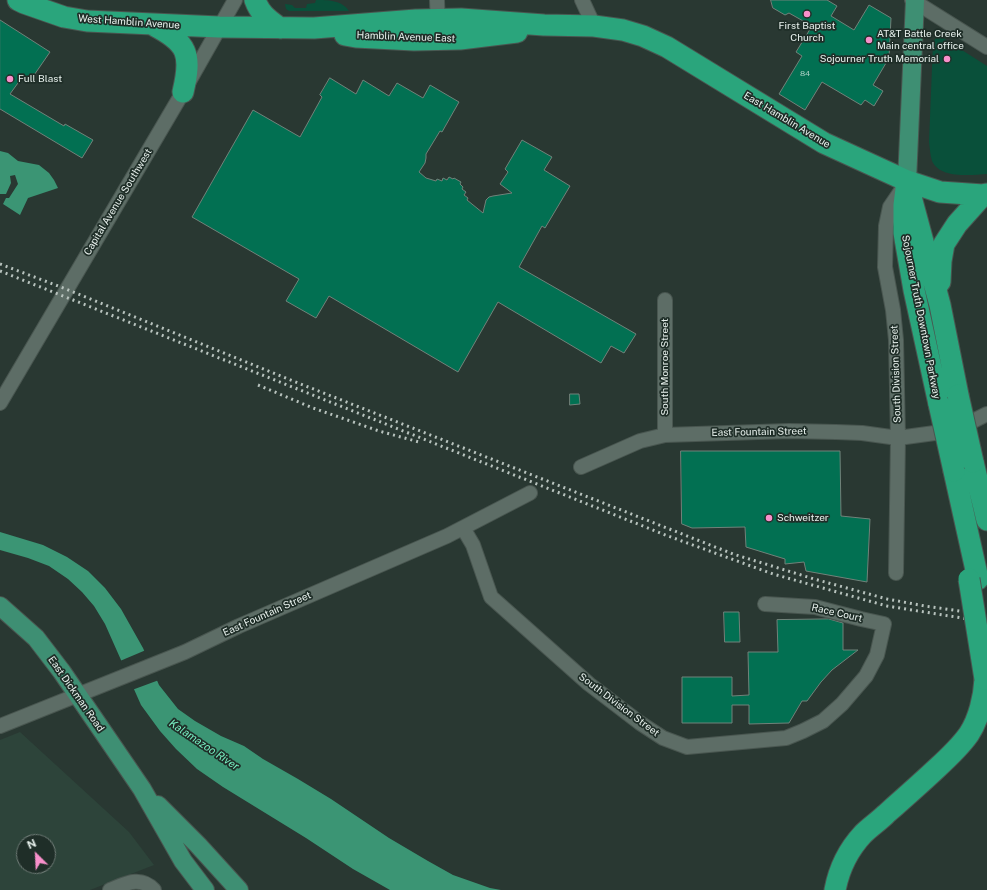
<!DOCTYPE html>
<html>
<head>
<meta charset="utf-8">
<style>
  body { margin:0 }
  #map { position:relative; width:987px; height:890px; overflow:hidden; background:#293832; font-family:"Public Sans",sans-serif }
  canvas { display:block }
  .north { position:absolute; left:16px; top:834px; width:40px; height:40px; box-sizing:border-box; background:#1f2e28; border:1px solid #707c77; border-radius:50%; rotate:336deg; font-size:11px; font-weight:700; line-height:16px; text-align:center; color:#e9f2ee }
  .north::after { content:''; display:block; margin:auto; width:14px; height:18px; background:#f890cb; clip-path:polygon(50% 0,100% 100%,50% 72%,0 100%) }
</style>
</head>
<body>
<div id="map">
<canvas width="987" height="890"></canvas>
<div class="north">N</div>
</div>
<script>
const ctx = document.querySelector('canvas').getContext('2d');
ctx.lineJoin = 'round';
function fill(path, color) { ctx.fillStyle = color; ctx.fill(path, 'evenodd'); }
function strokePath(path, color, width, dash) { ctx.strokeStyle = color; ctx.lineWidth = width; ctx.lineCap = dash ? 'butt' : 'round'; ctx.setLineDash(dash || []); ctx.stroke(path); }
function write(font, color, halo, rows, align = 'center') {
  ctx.font = font + ' "Public Sans",sans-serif'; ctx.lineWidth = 3.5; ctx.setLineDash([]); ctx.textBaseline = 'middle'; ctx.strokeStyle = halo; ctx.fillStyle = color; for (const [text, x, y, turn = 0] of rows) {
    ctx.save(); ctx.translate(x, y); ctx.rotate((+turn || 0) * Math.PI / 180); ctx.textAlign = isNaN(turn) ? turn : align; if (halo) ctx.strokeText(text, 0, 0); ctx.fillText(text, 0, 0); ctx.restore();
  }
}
const built = new Path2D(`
  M20 732 129 832 154 865 90 890H0V740ZM24 842H48V866H24Z`);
const green = new Path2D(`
  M316 0C328 0 342 0 349 11H289L286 9 285 4 292 5 295 8H306L307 4 315 3Z
  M939 37 943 38 987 66V174C971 175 940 179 932 161 930 155 930 148 929 142L933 43 935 39Z`);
const water = new Path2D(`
  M0 151 8 153 18 161 39 165 49 173 54 180 58 188 28 198 20 215 3 204 6 198H9L18 184 15 175 10 176 11 183 6 194H0Z
  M0 532 43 545 67 557 88 571 105 588 121 609 143 648 159 685 178 709 195 721 221 736 244 746 263 759 298 779 331 799 389 838 428 861 453 875 490 888 501 890H390L353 869 306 838 223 787 197 769 176 749 160 731 141 705 105 624 94 606 82 592 68 579 49 566 28 558 0 550Z`);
const pier = new Path2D(`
  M146 650 159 680 132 690 120 661Z`);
const building = new Path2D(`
  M771 0H827L837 6 831 16 854 30 869 5 891 18 889 58 873 85 883 91 874 106 865 100 861 105 822 82 805 110 779 94 802 56 796 52 812 26 789 13 785 15 773 8Z
  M0 20 50 52 30 81 23 76 10 94 64 126 65 124 93 140 82 158 0 109Z
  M330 78 356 94 363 80 389 96 397 83 423 98 430 85 459 102 442 132 440 131 426 154V158L425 163 419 172 426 178 436 181 437 179 442 181 443 178 447 180 449 177 453 179 454 178 461 182 460 184 463 187 462 189 466 192 464 195 468 198 467 200 483 213 486 200 489 197 493 196 512 193 500 184 508 172 505 169 522 140 552 157 544 170 570 186 545 228 542 226 519 267 636 334 624 353 611 346 601 363 498 302 458 372 329 296 316 318 286 301 299 279 192 217 253 110 300 137 322 97 320 95Z
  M570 394H579L580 404 570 405Z
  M681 451H840L841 516 870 519 867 582 806 571 804 562 785 564V559L746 547 745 527 692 528 682 524Z
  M724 612H739L740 642H725Z
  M829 619 843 623V650H858L832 670 821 682 807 701H802L789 723 749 724V705H732V723H682V677H732V696L749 695 748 652H778L777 620Z`);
const minor = new Path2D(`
  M437 0 438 28
  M582 0 594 26
  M912 0 987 47
  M0 403 183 92 235 0
  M665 435V300
  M581 467 640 441 665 435 789 431 836 432 862 433 898 438 942 432 967 424 987 414
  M463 528 473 545 491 597 589 684 640 723 663 738 687 747 786 738 803 731 823 721 842 704 866 676 877 655 884 624 861 619 815 607 765 604
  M896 573 898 438 896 340 893 310 885 267 886 226 890 207 905 185
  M0 726 185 652 239 626 447 536 530 493
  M110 890C125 884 140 875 154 890`);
const major = new Path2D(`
  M907 181 915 0
  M0 606 36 638 62 672 142 789 183 861 205 890
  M158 805 198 845 239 890`);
const highway = new Path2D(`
  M18 0 24 3 64 17 87 21 219 27 314 28 416 20 461 19 544 25 594 26 623 30 643 36 667 47 824 143 907 181 940 192 983 195 987 194
  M255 0C260 14 268 19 280 28
  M153 25C188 43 192 54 183 92
  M345 35 356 37 414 40 460 39 517 32
  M907 181 904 205V233L914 290 939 404
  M911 197 940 305 958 395
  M940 282 941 261 944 244 957 224 983 195
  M973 462 987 520
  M954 471 978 579
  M835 890C839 869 849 849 863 834 870 827 879 821 886 814 903 799 920 784 936 769 948 758 960 747 969 734 979 719 984 697 985 679`);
const rail = new Path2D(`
  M0 264 66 289 288 379 733 554 814 579 887 599 925 606 987 615
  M0 271 668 536 773 574 887 606 987 622
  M258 385 313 408 379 431 419 442`);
const highwayBridge = new Path2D(`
  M958 395 973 462
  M939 404 954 471
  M969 579 985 679`);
const markers = [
  [807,14,4,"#f890cb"],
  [869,40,4,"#f890cb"],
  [947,59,4,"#f890cb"],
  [10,79,4,"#f890cb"],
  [769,518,4,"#f890cb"]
];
const numberNames = [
  ["84",805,74]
];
const streetNames = [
  ["West Hamblin Avenue",129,22,4],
  ["Hamblin Avenue East",406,37,2],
  ["East Hamblin Avenue",787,120,31],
  ["Capital Avenue Southwest",118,202,-59],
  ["Sojourner Truth Downtown Parkway",921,317,79],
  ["South Monroe Street",665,367,-90],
  ["South Division Street",896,374,-92],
  ["East Fountain Street",759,432,-1],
  ["Race Court",837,613,13],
  ["East Fountain Street",267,614,-24],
  ["East Dickman Road",76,694,55],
  ["South Division Street",619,705,37]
];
const poiNames = [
  ["First Baptist",807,26,"center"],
  ["Church",807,38,"center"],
  ["AT&T Battle Creek",877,34],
  ["Main central office",877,46],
  ["Sojourner Truth Memorial",939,59,"right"],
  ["Full Blast",18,79],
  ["Schweitzer",777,518]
];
const waterNames = [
  ["Kalamazoo River",204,745,34]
];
fill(built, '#2d443a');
fill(green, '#09503a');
fill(water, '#3b9574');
fill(pier, '#293832');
fill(building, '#027052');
strokePath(building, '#71827a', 1);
strokePath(minor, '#495650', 16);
strokePath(major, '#495650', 20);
strokePath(highway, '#495650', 23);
strokePath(minor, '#5d6d66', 14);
strokePath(major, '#3e8f73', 18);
strokePath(highway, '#2aa57c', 21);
strokePath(rail, '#b8c3be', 3, [2, 4]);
strokePath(highwayBridge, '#495650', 23, []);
strokePath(highwayBridge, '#2aa57c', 21);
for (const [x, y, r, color] of markers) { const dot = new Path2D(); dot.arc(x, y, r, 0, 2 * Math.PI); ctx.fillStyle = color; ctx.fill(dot); strokePath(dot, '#1f2e28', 1.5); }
write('8px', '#afd2c7', null, numberNames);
write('10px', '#e9f2ee', '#1f2e28', streetNames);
write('10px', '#e9f2ee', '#1f2e28', poiNames, 'left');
write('italic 11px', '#78f2c4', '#1f2e28', waterNames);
</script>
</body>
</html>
